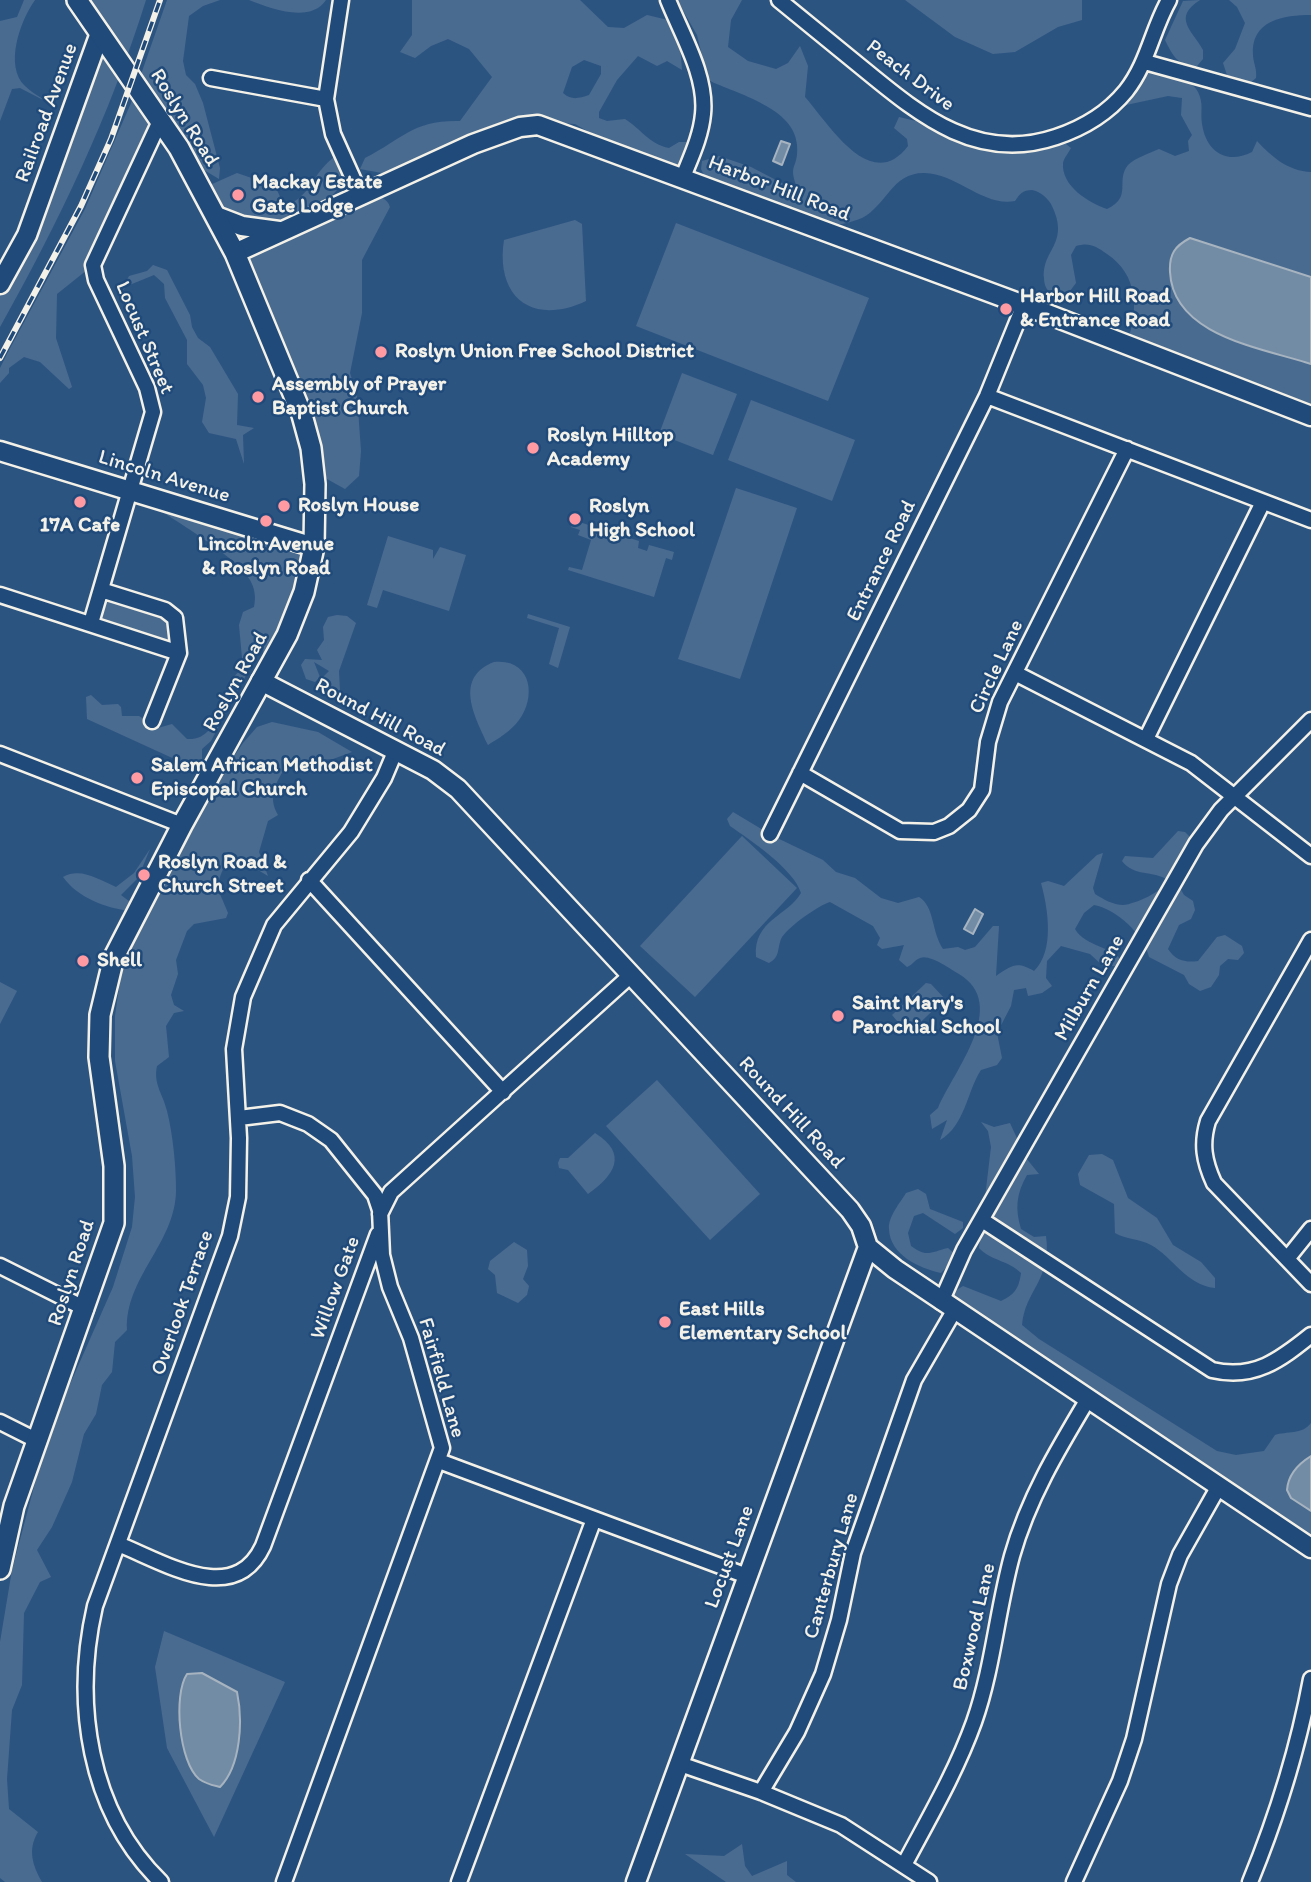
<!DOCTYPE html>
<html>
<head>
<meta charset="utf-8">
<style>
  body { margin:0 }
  canvas { display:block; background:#2c5481 }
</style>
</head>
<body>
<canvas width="1311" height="1882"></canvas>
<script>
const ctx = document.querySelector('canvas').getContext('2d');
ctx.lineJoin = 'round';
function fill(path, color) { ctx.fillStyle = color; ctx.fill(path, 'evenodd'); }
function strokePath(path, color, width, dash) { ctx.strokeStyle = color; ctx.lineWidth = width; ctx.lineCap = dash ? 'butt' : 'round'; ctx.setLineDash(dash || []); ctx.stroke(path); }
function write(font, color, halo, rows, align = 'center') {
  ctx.font = font + ' Itim,sans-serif'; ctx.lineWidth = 5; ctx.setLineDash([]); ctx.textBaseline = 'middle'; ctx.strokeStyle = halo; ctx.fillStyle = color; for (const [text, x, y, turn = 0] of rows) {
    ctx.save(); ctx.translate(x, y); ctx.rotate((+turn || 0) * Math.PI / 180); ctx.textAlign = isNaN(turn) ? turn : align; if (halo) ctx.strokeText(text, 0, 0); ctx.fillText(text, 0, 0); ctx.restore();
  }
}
const green = new Path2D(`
  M24 0H35C20 21 4 66 25 86 33 94 44 99 53 105L20 88 12 89 0 121V21L17 17Z
  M77 0H146C110 115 59 222 0 327V284L100 33Z
  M167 0H220L203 6 189 16 183 61 186 75 195 84 203 103 220 168 219 179 199 167 161 120 147 133 87 260V270L57 294 56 338 72 387 69 389 40 362 24 357 9 368V373L0 383V368L7 354 85 209 131 103Z
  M249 0H326C310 24 270 8 249 0Z
  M412 0H580L608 27 624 28 647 15 672 21 679 30 682 70 667 61 657 66 638 56 617 80 599 112V118L607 121 625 119C641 129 649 144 669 148L679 142H692L687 163 677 170 629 155 575 124 558 123 382 173 360 169 365 158C404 138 413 120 460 121L492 77 469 49 448 39 431 46 415 58 400 52 412 35ZM584 60 601 66V74L589 95C579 98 572 101 563 93L572 67Z
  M677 0H742L731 20 728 47 748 61 776 69 788 63 800 46 808 66 805 97C829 124 871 195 908 146L907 139 894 128 899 117 924 123 948 135 1062 141 1071 148C1069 152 1064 158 1063 163 1061 186 1089 203 1107 209 1133 197 1115 181 1128 165 1135 158 1150 153 1159 149L1175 156 1189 151 1188 141 1192 135 1181 115 1182 98 1168 96 1126 105C1131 95 1136 79 1146 73 1159 64 1192 79 1198 92 1204 104 1200 112 1202 124 1206 152 1227 165 1252 152L1257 141C1272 157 1288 171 1311 172V415L1127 343C1139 309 1138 275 1107 254 1096 246 1089 242 1076 246L1071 255 1076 283 1064 299C1054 298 1044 291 1044 278 1042 249 1070 244 1052 206 1049 199 1040 191 1032 190 1022 190 1020 194 1015 201 984 207 957 174 925 173 892 172 887 205 862 218 857 220 847 223 842 224 820 226 736 195 715 184 708 181 704 176 701 169L702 161 719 156 751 167 799 192C786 162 799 171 797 145 795 108 737 94 708 80L697 35Z
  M905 0H1082V20L1058 27 1015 52 993 54 955 37Z
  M1200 0C1172 18 1192 30 1203 50V59L1197 66C1177 65 1173 56 1165 40L1183 1Z
  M1229 0H1311V15C1284 15 1250 20 1253 56 1254 65 1257 69 1256 78L1250 83 1227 75 1223 63 1235 49 1245 23 1237 7Z
  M333 158H337C350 184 338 188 321 207 338 203 383 184 390 207L362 260V313L350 373 357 395 361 451 359 476 345 489 327 479 312 454 235 253 277 232 231 223 201 189 237 173 275 186 285 207C315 192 310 176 333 158Z
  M575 220 582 224 586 301C533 326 495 298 504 240Z
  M676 223 869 298 828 401 636 326Z
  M153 265 167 270 190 315 192 327 198 338 210 347 238 394 237 425 254 428 243 435 244 464 236 439 209 433 202 422 206 398 203 385 187 364V340L165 298 164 284 154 275 127 286 120 293 129 276 147 271Z
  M682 373 737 394 713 455 659 434Z
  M751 400 855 440 832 501 728 460Z
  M736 488 797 508 740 679 678 659Z
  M130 491 314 547 261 681 264 642 211 741 202 749V762L192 767 87 719 86 697 91 695 102 705 118 704 121 707 122 716H139L158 728 172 724 187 739C226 741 215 684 243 669L239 625 243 612 254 607C256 597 255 589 250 580 238 556 156 509 130 491Z
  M573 520 639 541 638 548 647 551 649 545 674 552 672 560 666 558 654 597 568 570 569 567 582 570 591 540 578 535 580 530 571 527Z
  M388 536 433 550V559L440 547 466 555 449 611 383 590 377 608 367 605Z
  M101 590 165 610 179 653 91 623Z
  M528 614 570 627 558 668 549 664 559 628 527 618Z
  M337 615 347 616 356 623 339 671 340 691 328 688 322 678 329 671 314 662 320 677 315 682 306 679 301 665 305 659 322 660 317 650 324 640 323 627 328 617Z
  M494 662C531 658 537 696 519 720 511 731 499 738 488 745 475 717 453 678 494 662Z
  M272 722 318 732 352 752 333 759 300 761 286 766C276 783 267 796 278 815L268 821 259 852 268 876 238 858 227 860C213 892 217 884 228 913L226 918 194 924 187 931 176 960 178 974 171 995 174 1005 184 1011 174 1013 166 1026 169 1057 157 1066C153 1084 163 1094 167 1111 173 1135 176 1167 176 1191 175 1244 125 1277 127 1330L115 1342 112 1372 102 1385 96 1414 84 1434 72 1482 52 1527 37 1550 51 1577 40 1582 24 1613 22 1685 12 1710 7 1779 9 1809 38 1832C27 1850 33 1866 42 1882H5L0 1878V1642L12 1570 48 1434 113 1287 132 1227 135 1197 132 1156 115 1061V1016L130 911C106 908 78 898 63 877 81 867 99 880 116 887L134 873 150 849 138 878 121 895 134 905 243 743 257 727Z
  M733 812 773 836 823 860 836 872 855 878 881 898 898 903 919 897C935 907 931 931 943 949L958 947 965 950 975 947 993 926H999L996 976C1012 965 1017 961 1034 971 1055 951 1048 908 1041 883L1048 881 1064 886 1097 855 1103 853 1093 888 1095 894C1103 899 1113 905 1123 905 1136 904 1162 892 1168 880 1153 870 1134 877 1122 861L1125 856 1153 858 1178 831 1185 832 1193 840 1190 867 1180 888 1184 895 1193 901 1195 910 1191 919 1179 925 1168 949C1175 960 1185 963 1198 961L1217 937 1225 935 1242 946 1244 953 1238 960 1228 959 1220 966 1219 975 1211 987 1200 991 1189 984 1184 975 1149 957C1144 935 1117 909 1094 905L1084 913 1075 929C1085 947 1117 948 1120 960L1115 966H1103L1090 954 1061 946 1047 961 1046 978 1052 986 1042 993 1028 996 1026 988 1014 990 1011 1006 997 1033 1002 1058 997 1065 981 1070C967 1091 965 1126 940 1140L947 1120 932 1129 930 1115 938 1108C954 1070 1010 1005 959 974 950 969 930 954 920 958 914 960 913 965 907 967L899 960 904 945 882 949 877 945 880 938 873 926 830 902C819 905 786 928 781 939 777 950 780 957 769 963L756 957C753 920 788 916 801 893 794 869 750 840 730 826L727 819Z
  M742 836 797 888 695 997 640 946Z
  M0 982 17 991 0 1024Z
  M926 983 931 984 945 999 908 1034 892 1015Z
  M657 1080 760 1194 710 1240 606 1126Z
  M981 1122 994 1127 1010 1123 1026 1158 1039 1174 1027 1175C1016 1194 1015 1209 1021 1229L1034 1237 1046 1236C1052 1280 1025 1290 1022 1325L1039 1339 1217 1451 1236 1455 1264 1451 1275 1435C1287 1431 1302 1435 1311 1423V1548L952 1298V1293L963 1286 1001 1301C1014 1295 1019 1289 1021 1273 1008 1260 991 1261 979 1248L991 1147 988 1131Z
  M595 1133C629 1154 614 1176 588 1194L568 1170 559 1168 558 1163 560 1158H568Z
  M1102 1154 1113 1160 1128 1198 1157 1218 1173 1245 1201 1262 1215 1278V1288C1186 1285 1174 1258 1151 1245 1138 1238 1127 1240 1115 1233L1114 1204 1080 1185 1078 1174 1089 1155Z
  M918 1189 926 1194 930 1209 963 1222V1228L955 1234 923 1213 914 1216 908 1233 911 1246C927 1258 931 1252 948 1248L957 1256 941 1273C919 1268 890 1255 889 1229 888 1217 900 1203 906 1193Z
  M514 1242 527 1250 528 1266 523 1279 529 1286 527 1295 518 1303 497 1293 495 1275 488 1269 490 1261Z
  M164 1631 285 1682 214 1837 167 1748 155 1667Z
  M742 1844 745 1866 752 1876 787 1861V1875L796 1882H726L685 1854 724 1856Z`);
const water = new Path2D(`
  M781 141 790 144 782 165 773 161Z
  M1190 238 1311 277V364C1262 348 1173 336 1170 272 1169 254 1175 246 1190 238Z
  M975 909 983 914 973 934 964 929Z
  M1311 1456V1511L1291 1498 1287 1490C1288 1474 1298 1464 1311 1456Z
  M202 1673 237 1692C243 1720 241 1766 220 1787 212 1785 206 1784 199 1779 179 1762 173 1695 187 1674Z`);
const minor = new Path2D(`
  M341 0 326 99 333 134 360 194
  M668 0C682 35 707 76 703 114 701 136 691 157 683 177
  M779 0C808 24 837 47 866 71 922 117 979 163 1056 137 1083 128 1108 113 1126 91 1148 63 1152 30 1169 0
  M1145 62 1311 108
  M211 78 326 99
  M987 396 1311 520
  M101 590 165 610 175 618 179 653 152 721
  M0 595 179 653
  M91 623 153 412 147 388 96 280 93 265 161 119
  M1015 673 1191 763 1311 856
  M1146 739 1263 502
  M0 754 182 825
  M800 773 900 831 934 832 949 826 969 810 982 790 988 742 1000 702 1127 449
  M770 834 987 396 1024 305
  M309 880 503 1092
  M1311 940 1208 1121C1201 1144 1204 1161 1214 1183L1311 1284
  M239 1118 280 1113 308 1124 331 1140 375 1195 380 1210 382 1255 390 1287 411 1338 442 1448 284 1882
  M380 1214 391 1192 631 975
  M982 1220 1212 1370C1254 1380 1280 1360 1311 1335
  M1287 1259 1311 1229
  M0 1266 86 1309
  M941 1302 964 1250 1196 844 1221 810 1311 720
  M0 1422 38 1441
  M439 1461 747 1576
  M118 1544C164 1562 234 1608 263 1546L378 1234
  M680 1764 761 1792 841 1825 929 1882
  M761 1792 797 1732 823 1674 839 1620 853 1553 914 1380 954 1311
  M904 1865C929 1818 956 1772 974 1722 993 1668 997 1611 1012 1556 1028 1499 1058 1449 1088 1399
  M161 1882C88 1811 73 1702 95 1606L230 1236 238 1197 239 1138 234 1049 243 997 274 925 351 832 384 778 395 752
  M459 1882 594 1519
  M1074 1882 1120 1781 1134 1739 1169 1584 1180 1555 1219 1486
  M1250 1882C1277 1816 1298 1749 1311 1679`);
const tertiary = new Path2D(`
  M216 216 242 226 279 231
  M235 253 473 144 520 127 538 125 1024 305 1311 416
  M0 284 27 235 100 33
  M0 451 314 547
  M261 681 433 770 458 789 850 1210 861 1226 868 1247 895 1269 1311 1548
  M636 1882 868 1247`);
const secondary = new Path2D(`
  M0 1569 14 1506 114 1223V1166L99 1057 100 1015 114 957 182 825 287 635 304 592 314 547 315 484 311 448 302 415 235 253 179 148 77 0`);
const rail = new Path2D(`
  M0 358 81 206 111 139 160 0`);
const markers = [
  [238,195,7,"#ff9aa2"],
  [1006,309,7,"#ff9aa2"],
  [381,352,7,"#ff9aa2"],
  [258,397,7,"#ff9aa2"],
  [533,448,7,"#ff9aa2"],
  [80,502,7,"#ff9aa2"],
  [284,506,7,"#ff9aa2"],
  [575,519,7,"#ff9aa2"],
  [266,521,7,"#ff9aa2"],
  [137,778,7,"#ff9aa2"],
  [144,875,7,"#ff9aa2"],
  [83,961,7,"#ff9aa2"],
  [838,1016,7,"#ff9aa2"],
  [665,1322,7,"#ff9aa2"]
];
const streetNames = [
  ["Peach Drive",910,76,37],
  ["Railroad Avenue",47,113,-70],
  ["Roslyn Road",184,118,58],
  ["Harbor Hill Road",779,189,21],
  ["Locust Street",144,338,67],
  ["Lincoln Avenue",164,477,17],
  ["Entrance Road",882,561,-64],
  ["Circle Lane",997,667,-65],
  ["Roslyn Road",236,682,-61],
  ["Round Hill Road",380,718,28],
  ["Milburn Lane",1090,988,-60],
  ["Round Hill Road",791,1113,47],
  ["Roslyn Road",72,1273,-72],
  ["Willow Gate",336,1288,-70],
  ["Overlook Terrace",183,1303,-71],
  ["Fairfield Lane",441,1378,74],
  ["Locust Lane",730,1557,-70],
  ["Canterbury Lane",832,1566,-74],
  ["Boxwood Lane",975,1627,-77]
];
const poiNames = [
  ["Mackay Estate",252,183],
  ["Gate Lodge",252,207],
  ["Harbor Hill Road",1020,297],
  ["& Entrance Road",1020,321],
  ["Roslyn Union Free School District",395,352],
  ["Assembly of Prayer",272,385],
  ["Baptist Church",272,409],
  ["Roslyn Hilltop",547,436],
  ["Academy",547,460],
  ["Roslyn House",298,506],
  ["Roslyn",589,507],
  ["High School",589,531],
  ["17A Cafe",80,526,"center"],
  ["Lincoln Avenue",266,545,"center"],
  ["& Roslyn Road",266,569,"center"],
  ["Salem African Methodist",151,766],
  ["Episcopal Church",151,790],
  ["Roslyn Road &",158,863],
  ["Church Street",158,887],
  ["Shell",97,961],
  ["Saint Mary's",852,1004],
  ["Parochial School",852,1028],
  ["East Hills",679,1310],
  ["Elementary School",679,1334]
];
fill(green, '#496b90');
fill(water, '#738ca6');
strokePath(water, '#a7b4c0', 2);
strokePath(minor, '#f4f1e8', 19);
strokePath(tertiary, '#f4f1e8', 23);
strokePath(secondary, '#f4f1e8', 24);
strokePath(minor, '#1f4a7a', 14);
strokePath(tertiary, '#1f4a7a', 18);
strokePath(secondary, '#1f4a7a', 19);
strokePath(rail, '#f4f1e8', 6);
strokePath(rail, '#1f4a7a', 3.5, [10]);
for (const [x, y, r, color] of markers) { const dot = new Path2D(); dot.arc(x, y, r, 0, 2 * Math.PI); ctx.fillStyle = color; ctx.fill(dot); strokePath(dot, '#1f4a7a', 2.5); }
write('21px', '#f4f1e8', '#1f4a7a', streetNames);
write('bold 21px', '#f4f1e8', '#1f4a7a', poiNames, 'left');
</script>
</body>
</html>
